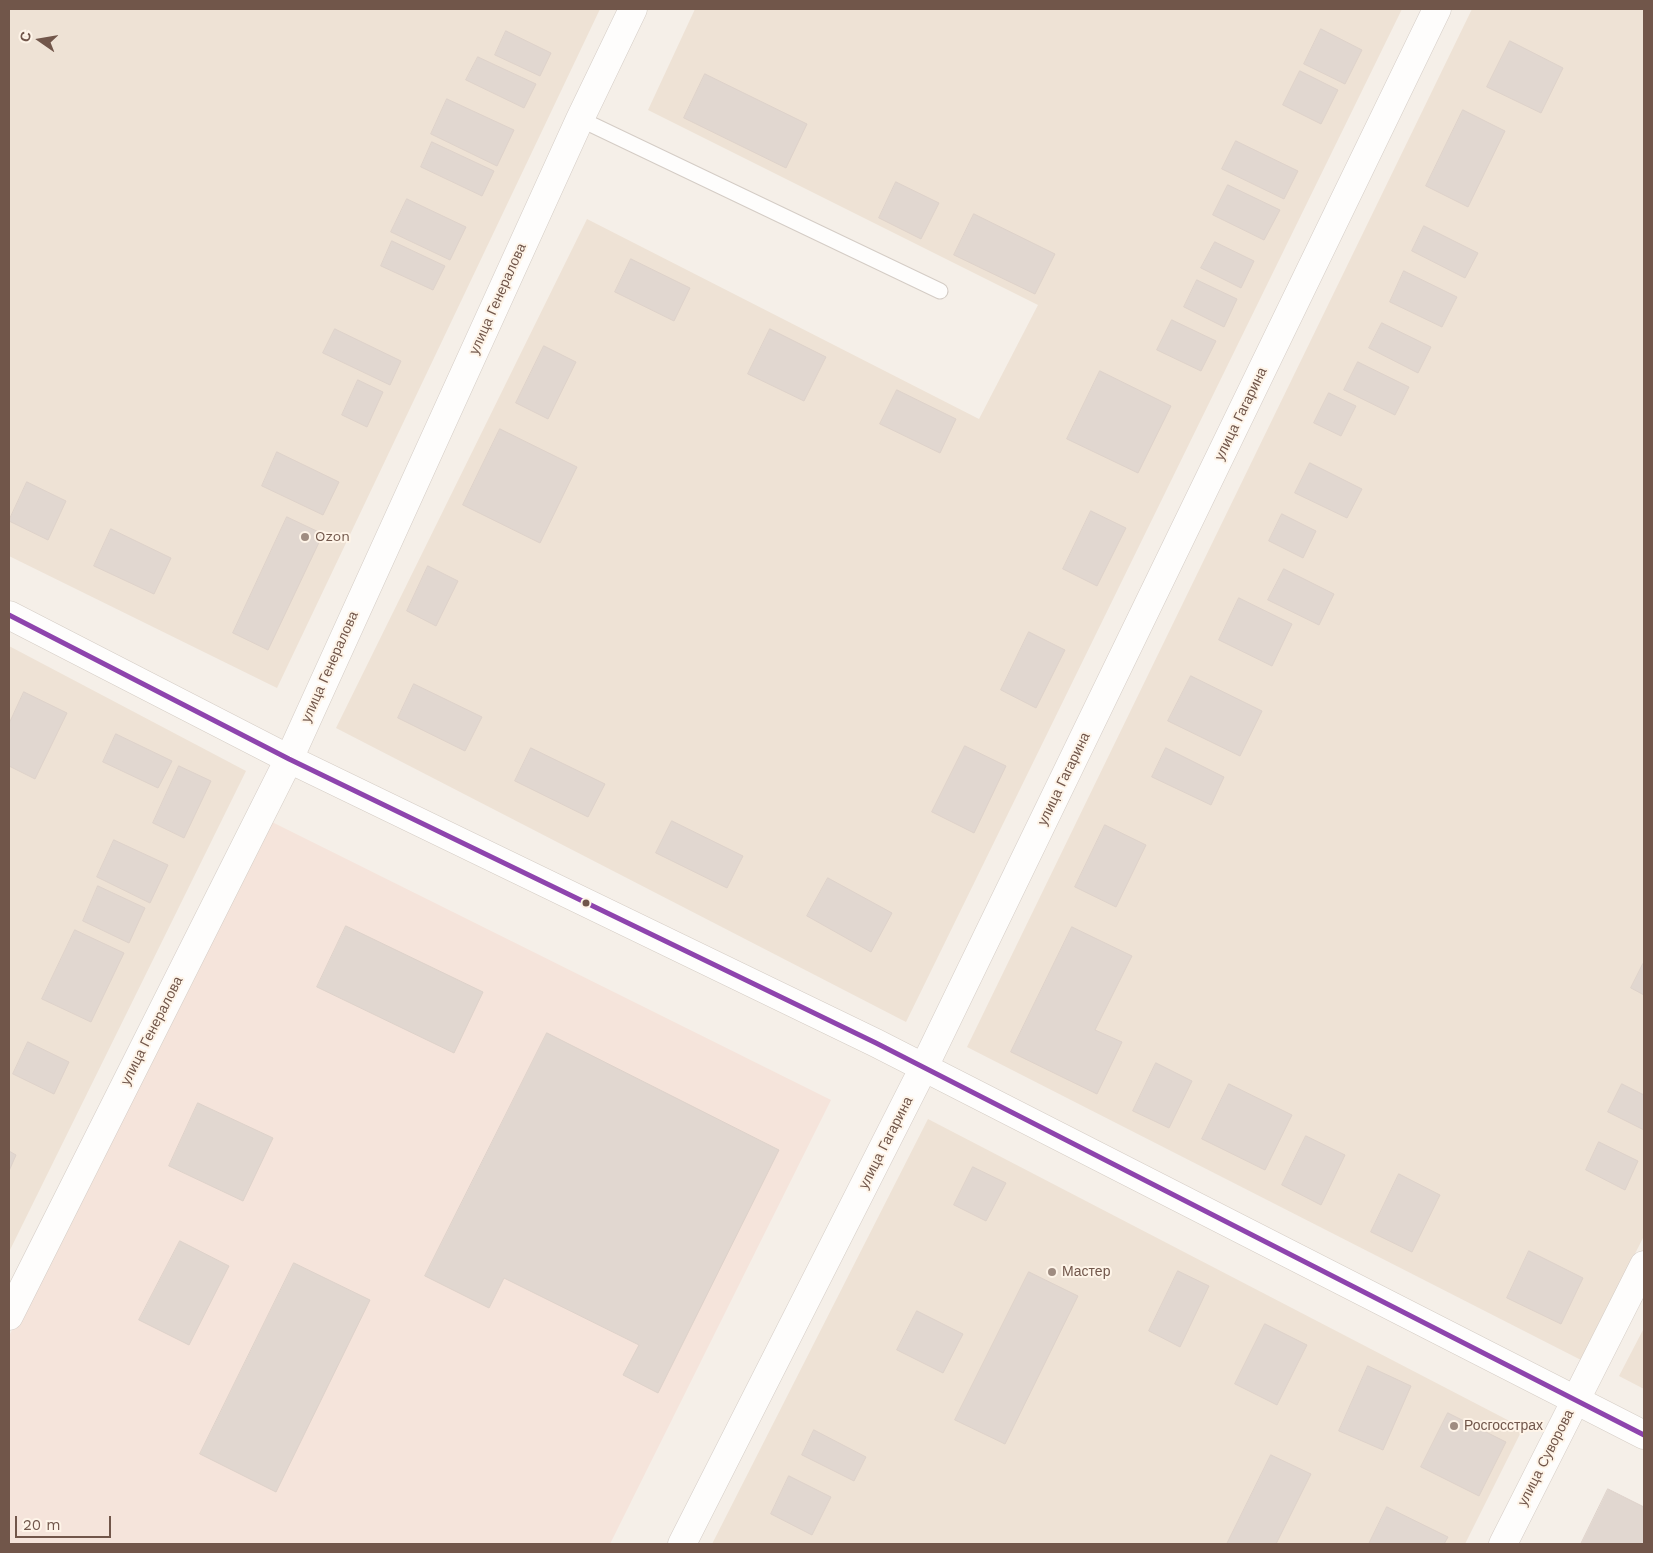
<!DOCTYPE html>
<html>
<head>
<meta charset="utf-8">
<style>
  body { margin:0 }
  #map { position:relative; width:1653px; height:1553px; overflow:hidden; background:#f5efe8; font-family:"Work Sans",sans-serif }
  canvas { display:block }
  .frame { position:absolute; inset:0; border:10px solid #71564a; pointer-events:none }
  .north { position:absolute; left:15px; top:15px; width:50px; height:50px; -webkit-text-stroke:4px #fef4e8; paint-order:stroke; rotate:283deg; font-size:14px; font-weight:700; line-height:20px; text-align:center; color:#71564a }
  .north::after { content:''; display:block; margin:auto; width:18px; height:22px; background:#71564a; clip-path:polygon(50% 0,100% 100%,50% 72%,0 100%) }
  .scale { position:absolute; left:15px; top:1516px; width:96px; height:22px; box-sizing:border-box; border:2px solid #71564a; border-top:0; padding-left:6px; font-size:15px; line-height:18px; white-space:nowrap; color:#71564a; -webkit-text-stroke:4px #fef4e8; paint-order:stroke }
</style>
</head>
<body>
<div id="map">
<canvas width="1653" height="1553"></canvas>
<div class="frame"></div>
<div class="north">С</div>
<div class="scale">20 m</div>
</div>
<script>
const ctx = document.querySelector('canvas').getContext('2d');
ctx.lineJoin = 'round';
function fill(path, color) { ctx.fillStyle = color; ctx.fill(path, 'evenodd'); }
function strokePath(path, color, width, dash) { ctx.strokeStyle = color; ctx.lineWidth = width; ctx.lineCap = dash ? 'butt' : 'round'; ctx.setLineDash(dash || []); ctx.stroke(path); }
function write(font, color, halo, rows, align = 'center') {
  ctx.font = font + ' "Work Sans",sans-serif'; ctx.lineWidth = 4; ctx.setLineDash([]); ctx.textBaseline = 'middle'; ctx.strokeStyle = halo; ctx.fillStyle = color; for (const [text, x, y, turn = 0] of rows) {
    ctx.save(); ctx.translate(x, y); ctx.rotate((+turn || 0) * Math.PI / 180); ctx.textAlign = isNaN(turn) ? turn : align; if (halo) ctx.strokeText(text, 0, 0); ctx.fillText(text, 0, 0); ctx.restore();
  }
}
const residential = new Path2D(`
  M9 9H600L277 688 9 556Z
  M695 9H1402L906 1022 336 728 587 219 979 419 1038 305 648 110Z
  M1472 9H1644V1236L1581 1360 967 1047Z
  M9 646 246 771 9 1252Z
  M928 1119 1523 1428 1465 1544H712Z
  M1644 1328V1389L1619 1376Z`);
const commercial = new Path2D(`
  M270 821 831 1100 610 1544H9V1336Z`);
const building = new Path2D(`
  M1321 29 1362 50 1345 84 1304 64Z
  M506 31 551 53 540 76 495 55Z
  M1510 41 1563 68 1541 113 1487 87Z
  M478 57 536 84 524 108 466 80Z
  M1300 71 1338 90 1321 124 1283 105Z
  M705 74 807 124 786 168 684 118Z
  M447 99 514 130 497 166 431 134Z
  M1463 110 1505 131 1468 207 1426 186Z
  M1236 141 1298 171 1284 199 1222 169Z
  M432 142 494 171 482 196 421 167Z
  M896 182 939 203 921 239 879 218Z
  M1228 185 1280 210 1264 240 1213 215Z
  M407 199 466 227 450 260 391 232Z
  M974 214 1055 254 1035 294 954 255Z
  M1424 226 1478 253 1465 278 1412 251Z
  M392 241 445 266 433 290 381 266Z
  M1215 242 1254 261 1241 288 1201 268Z
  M631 259 690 288 674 321 615 292Z
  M1404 271 1457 297 1442 327 1390 302Z
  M1197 280 1237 299 1224 327 1184 307Z
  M1172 320 1216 341 1201 371 1157 350Z
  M1382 323 1431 347 1418 373 1369 348Z
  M335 329 401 361 390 385 323 353Z
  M770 329 826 357 804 401 748 374Z
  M544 346 576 362 548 419 516 403Z
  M1358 362 1409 387 1395 415 1344 390Z
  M1100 371 1171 406 1138 473 1067 439Z
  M358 380 383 392 367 427 342 415Z
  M897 390 956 419 940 453 880 424Z
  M1329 393 1356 406 1341 436 1314 423Z
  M500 429 577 467 540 543 463 505Z
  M277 452 339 482 323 515 262 486Z
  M1310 463 1362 489 1347 518 1295 493Z
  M27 482 66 501 48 540 9 521Z
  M1091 511 1126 528 1097 586 1063 569Z
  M1282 514 1316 531 1303 558 1269 541Z
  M287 517 323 534 268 650 233 633Z
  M111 529 171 558 154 594 94 566Z
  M428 566 458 581 436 626 407 611Z
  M1284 569 1334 594 1319 625 1268 600Z
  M1239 598 1292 624 1272 666 1219 640Z
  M1029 632 1065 650 1036 708 1001 690Z
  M1191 676 1262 711 1240 756 1168 721Z
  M414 684 482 717 465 751 398 718Z
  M24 692 67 713 35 779 9 766V724Z
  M116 734 172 761 158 788 103 762Z
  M965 746 1006 766 974 833 932 812Z
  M531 748 605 784 588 817 515 781Z
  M1166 748 1224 777 1211 805 1152 777Z
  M179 766 211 781 184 838 153 823Z
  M672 821 743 856 727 888 656 853Z
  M1105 825 1146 845 1116 907 1075 887Z
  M114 840 168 865 150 903 97 877Z
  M828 878 892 913 871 952 807 916Z
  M98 886 145 908 129 943 83 921Z
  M346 926 483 992 454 1053 317 987Z
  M1072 927 1132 956 1095 1030 1122 1042 1097 1094 1011 1052Z
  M75 930 124 953 91 1022 42 999Z
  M1643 964 1644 965V995L1631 988Z
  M547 1033 779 1150 658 1393 623 1375 639 1345 504 1278 489 1308 425 1276Z
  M28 1042 69 1062 54 1094 13 1074Z
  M1156 1063 1192 1081 1169 1128 1133 1111Z
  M1229 1084 1292 1115 1265 1170 1202 1139Z
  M1622 1084 1644 1095V1130L1608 1112Z
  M198 1103 273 1138 243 1201 169 1166Z
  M1306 1136 1345 1155 1321 1205 1282 1185Z
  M1599 1142 1638 1161 1625 1190 1586 1170Z
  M9 1151 16 1155 9 1171Z
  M973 1167 1006 1183 986 1221 954 1205Z
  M1399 1174 1440 1195 1412 1252 1371 1232Z
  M180 1241 229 1266 189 1345 139 1320Z
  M1529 1251 1583 1278 1561 1324 1507 1298Z
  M294 1263 370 1300 276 1492 200 1454Z
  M1178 1271 1209 1286 1180 1347 1149 1331Z
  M1029 1272 1078 1296 1005 1444 955 1420Z
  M917 1311 963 1334 943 1373 897 1350Z
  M1265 1324 1307 1345 1277 1405 1235 1384Z
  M1368 1366 1411 1386 1383 1450 1339 1431Z
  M1448 1413 1506 1442 1479 1496 1421 1467Z
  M814 1430 866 1457 854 1481 802 1455Z
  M1271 1455 1311 1474 1276 1544H1227Z
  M789 1476 831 1497 812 1535 771 1514Z
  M1608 1489 1644 1507V1544H1581Z
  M1387 1507 1448 1537 1444 1544H1369Z`);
const lane = new Path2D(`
  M580 119 940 291`);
const street = new Path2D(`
  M9 1316 289 759 580 119 633 9
  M682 1544 924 1067 1437 9
  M1503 1544 1644 1265`);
const secondary = new Path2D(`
  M9 615 289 759 876 1043 1644 1435`);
const bus1 = new Path2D(`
  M9 615 289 759 876 1043 1644 1435`);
const markers = [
  [305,537,5,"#9f8c81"],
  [586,903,4.5,"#71564a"],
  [1052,1272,5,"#9f8c81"],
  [1454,1426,5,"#9f8c81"]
];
const streetNames = [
  ["улица Генералова",498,299,-66],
  ["улица Гагарина",1241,414,-64],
  ["улица Генералова",330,667,-66],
  ["улица Гагарина",1064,779,-64],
  ["улица Генералова",152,1031,-63],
  ["улица Гагарина",886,1143,-63],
  ["улица Суворова",1546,1458,-63]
];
const poiNames = [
  ["Ozon",315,537],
  ["Мастер",1062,1272],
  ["Росгосстрах",1464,1426]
];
fill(residential, '#eee2d5');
fill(commercial, '#f5e4db');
fill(building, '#e1d7d0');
strokePath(building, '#ded2ca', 1);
strokePath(lane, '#d4ccc5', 17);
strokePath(street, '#d4ccc5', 29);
strokePath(secondary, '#d4ccc4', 29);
strokePath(lane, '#fefdfc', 15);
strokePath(street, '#fefdfc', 28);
strokePath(secondary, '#fefdfc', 28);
strokePath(bus1, '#8e44ad', 5);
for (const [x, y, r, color] of markers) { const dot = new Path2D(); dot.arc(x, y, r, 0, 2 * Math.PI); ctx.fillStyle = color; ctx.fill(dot); strokePath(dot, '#fef4e8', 2); }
write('14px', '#71564a', '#fef4e8', streetNames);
write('14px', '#71564a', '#fef4e8', poiNames, 'left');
</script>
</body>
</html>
